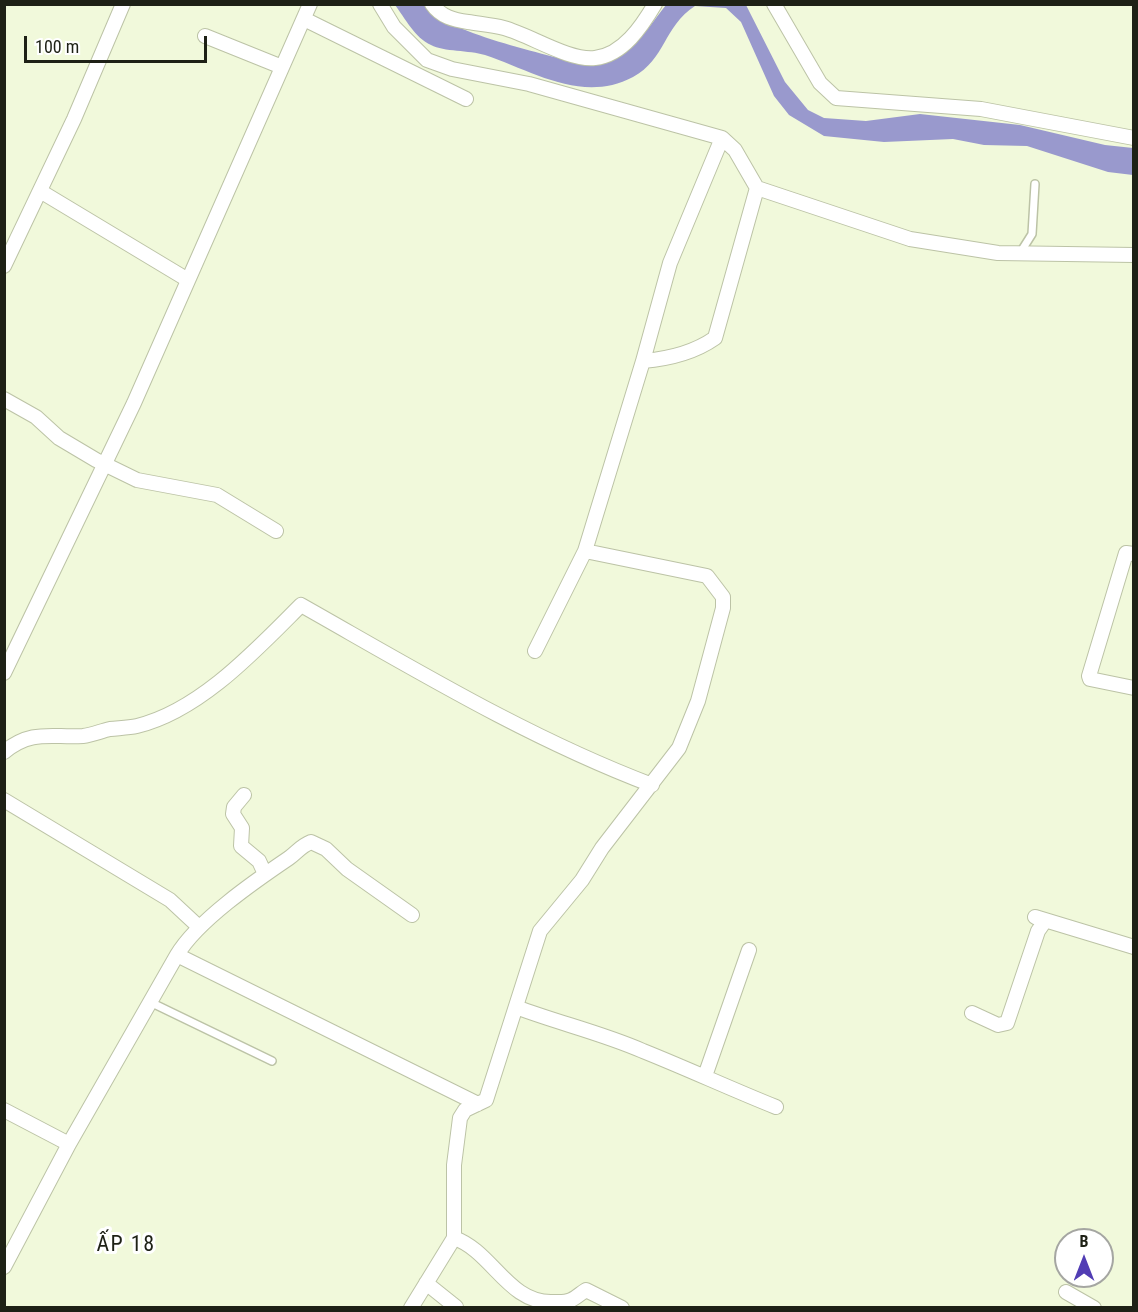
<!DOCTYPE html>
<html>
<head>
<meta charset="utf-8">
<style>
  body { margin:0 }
  #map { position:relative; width:1138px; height:1312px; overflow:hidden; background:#f1f9db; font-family:"Roboto Condensed",sans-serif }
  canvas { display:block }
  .frame { position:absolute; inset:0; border:6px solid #1e2116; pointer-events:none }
  .north { position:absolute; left:1054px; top:1228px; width:60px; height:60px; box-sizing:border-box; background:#fff; border:2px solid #a5a6a2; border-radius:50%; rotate:0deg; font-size:16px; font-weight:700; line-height:24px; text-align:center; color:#1e2116 }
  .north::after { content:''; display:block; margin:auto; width:21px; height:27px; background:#513db4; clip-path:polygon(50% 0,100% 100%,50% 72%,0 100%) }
  .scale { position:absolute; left:24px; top:36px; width:183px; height:27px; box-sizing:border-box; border:3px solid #1e2116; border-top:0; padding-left:8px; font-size:18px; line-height:21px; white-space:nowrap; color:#1e2116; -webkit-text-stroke:4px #fff; paint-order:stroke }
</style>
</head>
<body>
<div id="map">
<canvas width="1138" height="1312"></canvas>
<div class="frame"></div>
<div class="north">B</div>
<div class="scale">100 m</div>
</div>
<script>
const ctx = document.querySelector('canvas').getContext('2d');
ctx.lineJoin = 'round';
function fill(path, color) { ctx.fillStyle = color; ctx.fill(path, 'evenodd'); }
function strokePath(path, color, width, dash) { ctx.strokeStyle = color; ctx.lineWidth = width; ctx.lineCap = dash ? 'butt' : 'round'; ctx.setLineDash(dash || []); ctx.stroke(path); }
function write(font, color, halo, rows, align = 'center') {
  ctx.font = font + ' "Roboto Condensed",sans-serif'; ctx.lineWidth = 6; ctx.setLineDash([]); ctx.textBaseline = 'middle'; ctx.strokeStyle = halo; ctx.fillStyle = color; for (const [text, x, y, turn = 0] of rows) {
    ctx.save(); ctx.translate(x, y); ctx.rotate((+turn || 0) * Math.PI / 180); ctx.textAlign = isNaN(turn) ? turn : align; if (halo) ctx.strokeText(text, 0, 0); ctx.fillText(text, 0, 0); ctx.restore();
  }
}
const water = new Path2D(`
  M395 5H424C442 32 550 55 585 65 631 62 640 37 666 5H746L785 82 808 110 824 118 866 121 920 114 1020 125 1105 145 1133 148V175L1108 172 1027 146 984 145 953 139 884 142 824 136 789 115 774 96 741 22 726 8 695 6C663 27 666 59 633 77 582 104 533 71 485 55 469 50 444 52 431 45 415 38 405 18 395 5Z`);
const service = new Path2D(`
  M1020 253 1032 234 1035 184
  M150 1002 272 1061`);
const minor = new Path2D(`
  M380 4 394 27 427 60 452 69 529 84 722 138 735 150 757 188 910 239 998 253 1134 255
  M432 4C441 17 454 20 468 22 480 24 492 25 504 28 530 35 569 61 595 58 623 55 642 26 655 4
  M774 4 820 83 836 98 981 109 1134 138
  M304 19 466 99
  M205 36 282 67
  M40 191 188 280
  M4 266 74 119 123 4
  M643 361 670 263 722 138
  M4 399 36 417 59 438 96 460 137 480 217 495 276 531
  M1134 554 1126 553 1089 676 1090 679 1134 688
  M535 651 585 551 643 361C667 359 695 352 715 338L757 188
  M4 673 134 403 310 4
  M4 752C32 729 52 738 83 736 92 735 101 731 110 729 118 728 128 728 137 726 200 711 257 649 301 605 416 670 528 738 652 785
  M244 795 234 807 233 814 242 828 241 846 259 861 265 874
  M4 800 170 900 199 927
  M1035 917 1134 947
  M177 955 478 1104
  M516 1007C558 1023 602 1033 643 1051 688 1069 731 1089 776 1107
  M972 1013 998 1025 1007 1023 1038 931 1045 921
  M705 1076 749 950
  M4 1110 69 1144
  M454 1238C492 1251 508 1303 552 1302 558 1302 565 1303 571 1300 576 1298 581 1293 586 1290L622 1308
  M4 1267 69 1144 177 955C197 921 255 881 289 858 297 852 301 846 311 842L326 849 347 869 412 915
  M426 1283 456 1307
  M1066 1292 1094 1308
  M411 1308 454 1238V1165L460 1118 465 1110 486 1100 540 931 582 880 602 848 679 748 698 701 723 608V597L707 576 585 551`);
const neighbourhoodNames = [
  ["ẤP 18",126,1245]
];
fill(water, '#9999cd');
strokePath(service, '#bcc3a6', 10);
strokePath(minor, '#bcc3a6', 16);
strokePath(service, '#fff', 7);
strokePath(minor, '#fff', 14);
ctx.letterSpacing = '1.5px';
write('22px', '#1e2116', '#fff', neighbourhoodNames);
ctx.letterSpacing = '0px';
</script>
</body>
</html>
